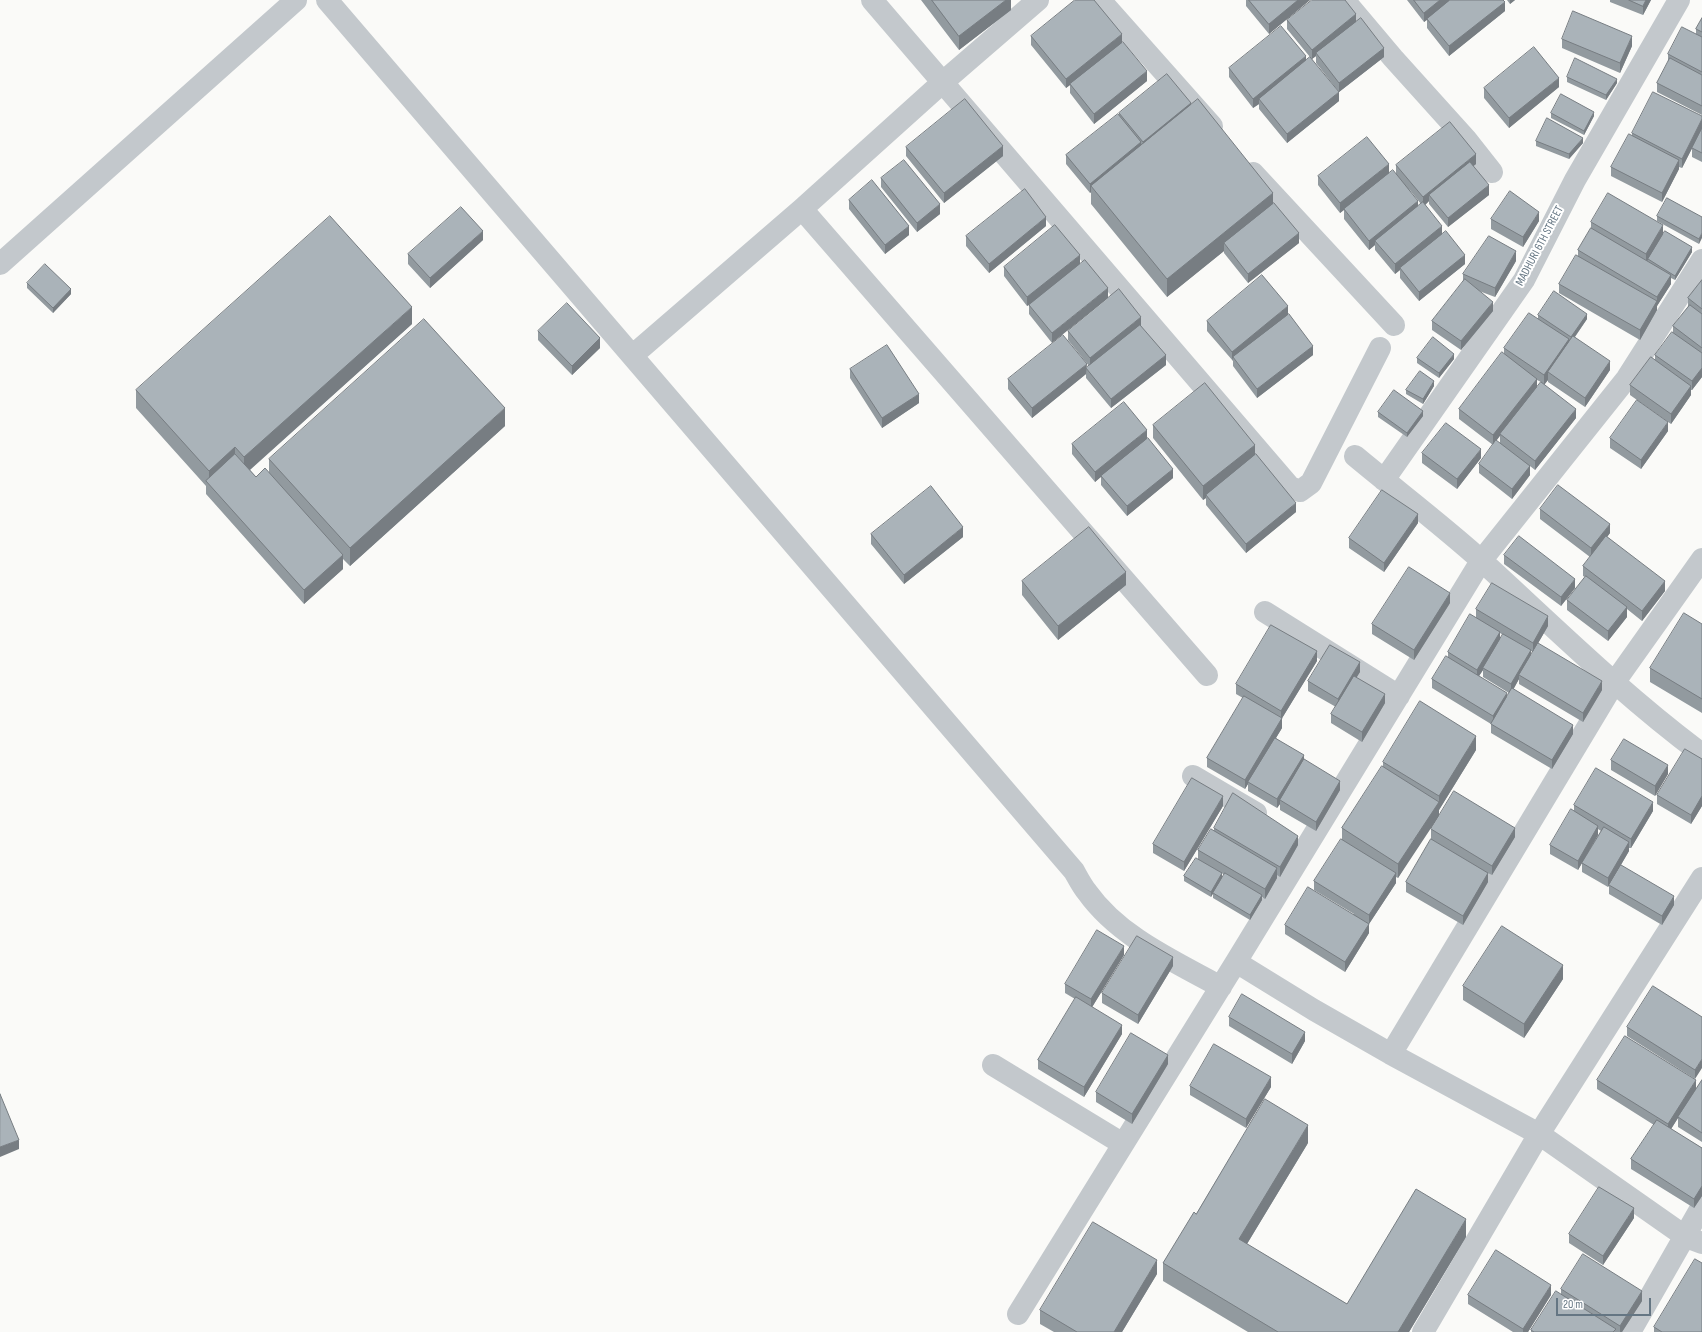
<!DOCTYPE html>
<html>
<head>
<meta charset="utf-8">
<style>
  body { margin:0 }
  #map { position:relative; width:1702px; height:1332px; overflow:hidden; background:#fafaf8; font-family:"Sofia Sans Condensed",sans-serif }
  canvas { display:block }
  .scale { position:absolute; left:1556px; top:1298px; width:95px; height:18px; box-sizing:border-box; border:2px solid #657683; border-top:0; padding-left:5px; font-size:12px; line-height:14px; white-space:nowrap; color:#657683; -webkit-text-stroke:3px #fff; paint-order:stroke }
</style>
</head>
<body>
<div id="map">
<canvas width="1702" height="1332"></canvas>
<div class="scale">20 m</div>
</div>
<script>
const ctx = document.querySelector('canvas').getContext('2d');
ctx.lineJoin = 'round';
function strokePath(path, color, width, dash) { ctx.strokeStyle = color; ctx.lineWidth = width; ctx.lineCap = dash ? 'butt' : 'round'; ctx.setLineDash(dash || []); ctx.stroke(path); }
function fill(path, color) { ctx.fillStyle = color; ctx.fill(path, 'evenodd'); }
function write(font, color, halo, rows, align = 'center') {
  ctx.font = font + ' "Sofia Sans Condensed",sans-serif'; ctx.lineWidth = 4; ctx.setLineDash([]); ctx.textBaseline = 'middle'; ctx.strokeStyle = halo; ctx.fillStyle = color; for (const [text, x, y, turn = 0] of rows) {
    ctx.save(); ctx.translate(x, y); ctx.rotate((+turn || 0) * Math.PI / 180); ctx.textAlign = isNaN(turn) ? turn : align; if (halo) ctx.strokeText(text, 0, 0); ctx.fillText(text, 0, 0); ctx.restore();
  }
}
const minor = new Path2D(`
  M327 0 1074 871C1078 878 1082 886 1087 892 1119 937 1174 961 1221 987
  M872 0 1290 487 1300 491 1311 483 1380 348
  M1100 0 1212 126
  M1344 0 1393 58 1466 139 1492 172
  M1253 173 1394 325
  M802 209 1207 675
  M0 264 296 0
  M633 355 802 209 943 82 1038 0
  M1355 456C1397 491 1442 525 1483 562 1555 628 1624 696 1702 754
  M1384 480 1524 280 1575 180 1679 0
  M1702 559 1614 683 1391 1054 1539 1134 1686 1237 1702 1243
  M1265 612 1399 696
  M1193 776 1256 813
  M1236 962 1314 1010 1391 1054
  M993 1065 1123 1144
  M1018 1314 1236 962 1481 561 1627 378 1702 260
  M1423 1332 1539 1134 1702 878
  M1630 1332 1702 1206`);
const wall = new Path2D(`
  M921 0H1011V10L959 50Z
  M1246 0H1310L1269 34 1246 6Z
  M1407 0H1503L1505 11 1449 56 1427 28V20L1424 22Z
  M1507 0H1515L1510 4Z
  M1610 0H1651L1643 15 1610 2Z
  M1702 18V115L1657 92V83L1668 62V54L1696 34V29Z
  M1287 20 1356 22 1384 57 1339 92 1316 63V56L1312 59 1339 101 1287 143 1259 109V104L1253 108 1229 77V68L1306 61 1310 57 1287 29Z
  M1031 36 1122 43 1147 81 1094 124 1070 93V85L1066 88 1031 45Z
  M1562 39 1632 46 1620 73 1562 48Z
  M1567 77 1617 83 1606 100 1567 82Z
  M1559 87 1509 128 1484 98V88Z
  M1191 105 1273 204 1299 243 1248 283 1224 253V251L1167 297 1091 204V192L1090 193 1066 164V155L1119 115V113Z
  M1551 113 1594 116 1584 135 1551 118Z
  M1702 116V162L1692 157V148L1682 168 1679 167V169L1662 202 1611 176V167L1632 136V133Z
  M1536 141 1583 143 1569 159 1536 146Z
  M906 147 1003 156 944 203 906 156Z
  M1476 164 1473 166 1489 195 1448 227 1429 204V201L1425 205 1442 234 1465 264 1419 301 1400 278V270L1395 274 1375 250V245L1369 250 1344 219V210L1340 213 1318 185V176L1389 173 1396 174V165ZM1409 189 1421 204 1418 206Z
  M881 178 940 214 917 232 881 187Z
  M849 200 909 235 885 254 849 209Z
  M1657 216 1702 217 1699 244 1657 221Z
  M1491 219 1539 221 1523 247 1491 229Z
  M1591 222 1663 234 1692 252 1675 280 1671 278V284L1657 306V310L1640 340 1559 293V284L1578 256V250L1591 228Z
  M1046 226 989 273 966 246V236Z
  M483 240 430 288 408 264V254Z
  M1516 261 1495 297 1479 291 1493 311 1461 350 1432 330V321L1463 282V274Z
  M1080 264 1052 343 1029 314V305L1027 306 1004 276V267Z
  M1702 280V377L1692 390H1691V395L1671 424 1630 395V385L1655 360V355L1673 333V326L1688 307V298Z
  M27 283 71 294 53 313 27 288Z
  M1288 315 1313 355 1257 398 1233 366V361L1207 331V321Z
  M1538 315 1587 319 1575 337 1610 370 1585 407 1548 382V380L1544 385 1576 418 1535 470 1530 466V475L1512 499 1479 473V464L1500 443V435L1493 445 1459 419V409L1504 354V348L1538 319ZM1537 380 1541 382 1537 388Z
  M412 324 250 470 256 477 269 472V459L505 426 350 566 343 559V569L304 604 206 494V486L136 408V390Z
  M1141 326 1166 365 1111 408 1086 378V374L1032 418 1008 389V379L1087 368 1089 366 1068 340V331Z
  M538 331 600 348 572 375 538 340Z
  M1417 358 1454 359 1439 378 1417 363Z
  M850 369 919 403 882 428 850 378Z
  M1434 386 1423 404 1406 394V390Z
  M1378 412 1423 416 1407 437 1378 417Z
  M1153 425 1255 455 1296 512 1246 553 1206 505V498L1203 500 1153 438Z
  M1668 431 1641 469 1610 448V438Z
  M1147 439 1173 478 1127 516 1101 485V476L1095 482 1072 454V444Z
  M1422 453 1481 458 1457 489 1422 463Z
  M1540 509 1610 533 1607 537 1665 591 1642 621 1627 609V617L1608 641 1567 610V600L1585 577 1583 576V566L1590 557 1540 519Z
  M1418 523 1384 572 1349 548V538Z
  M871 534 963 537 904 584 871 544Z
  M1504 555 1575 588 1561 606 1504 564Z
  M1022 581 1126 585 1058 640 1022 595Z
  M1450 603 1414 660 1372 634V624Z
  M1476 609 1548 626 1534 650 1602 690 1583 722 1519 684V679L1513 689 1573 734 1552 769 1491 733V724L1432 688V679L1448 657V652L1476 617ZM1500 633 1503 635 1500 639ZM1531 651 1533 652 1531 656ZM1483 670V677L1509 693 1507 698 1479 676Z
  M1702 624V713L1650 682V668Z
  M1317 661 1282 718V728L1276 738 1304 760 1340 790 1316 831 1280 810V804L1277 808 1248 791V784L1245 789 1207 767V758L1243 698 1236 694V684Z
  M1360 672 1356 677 1385 703 1362 742 1331 723V714L1336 707 1308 691V681Z
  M1476 750 1439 810 1398 878 1396 877V883L1369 924V933L1345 972 1285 934V925L1354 914 1314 890V881L1342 840V828L1383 766V762Z
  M1702 759V806L1691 824 1657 804V795Z
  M1611 760 1668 774 1655 796 1611 770Z
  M1574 805 1653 811 1631 848H1629V851L1608 887 1582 872V863L1601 831 1598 829V835L1578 870 1550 854V845L1574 811Z
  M1223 806 1184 871 1153 853V844Z
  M1214 828 1298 845 1280 877 1277 875V878L1265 899 1262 897V900L1250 920 1213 898V893L1224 875 1222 873V878L1211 897 1184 881V876L1198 860V850L1214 830Z
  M1431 829 1515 837 1492 875 1488 873V882L1463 925 1406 892V882L1431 839Z
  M1609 885 1674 905 1662 925 1609 894Z
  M1124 955 1092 1007 1122 1034 1084 1097 1038 1069V1060L1075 999 1065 993V984Z
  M1173 966 1138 1024 1102 1003V993Z
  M1563 979 1524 1038 1463 1000V986Z
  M1229 1017 1305 1041 1292 1064 1229 1026Z
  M1702 1017 1695 1079 1627 1036V1027Z
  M1168 1064 1132 1124 1096 1102V1092Z
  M1597 1080 1696 1089 1702 1080V1142L1678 1127V1118L1671 1129 1702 1148V1196L1694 1208 1631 1169V1159L1654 1125 1597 1089Z
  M1190 1086 1271 1087 1246 1128 1190 1095Z
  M1308 1143 1247 1244 1347 1304 1466 1237 1409 1332H1248L1163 1281V1263L1196 1214Z
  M1634 1218 1603 1265 1569 1243V1234Z
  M1157 1274 1122 1332H1054L1040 1324V1310Z
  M1561 1289 1642 1301 1622 1332H1531V1330L1561 1294Z
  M1468 1295H1551L1528 1332H1513L1468 1304Z
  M1654 1327 1702 1332H1654Z`);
const shadedWall = new Path2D(`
  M1006 0H1011V10L959 50V36Z
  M1298 0H1310L1269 34V24Z
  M1440 0H1452L1424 22V13Z
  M1510 0H1515L1510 4Z
  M1646 0H1651L1643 15V6Z
  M1505 2V11L1449 56V46Z
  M1356 14V24L1316 53V56L1312 59V50Z
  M1122 34V44L1070 84V85L1066 88V79Z
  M1632 36V46L1620 73V63Z
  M1384 48V57L1339 92V83Z
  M1306 56V66L1259 99V104L1253 108V99Z
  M1147 71V81L1094 124V114Z
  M1559 78V87L1509 128V118Z
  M1617 79V83L1606 100V95Z
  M1339 92V101L1287 143V134Z
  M1191 103V112L1143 151V142Z
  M1594 112V116L1584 135V131Z
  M1702 119V129L1682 168V159Z
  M1583 138V143L1569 159V154Z
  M1141 142V152L1091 186V192L1090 193V184Z
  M1003 146V156L944 203V193Z
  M1476 154V164L1433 199 1429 195V201L1423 207V197Z
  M1679 160V169L1662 202V193Z
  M1389 164V174L1340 213V203Z
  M1489 185V195L1448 227V218Z
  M1273 193V211L1224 243V251L1167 297V279Z
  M1418 201V211L1375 241V245L1369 250V241Z
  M940 204V214L917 232V223Z
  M1539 212V221L1523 247V237Z
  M1046 217V226L989 273V264Z
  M1663 225V234L1646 263V254Z
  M909 226V235L885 254V245Z
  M1442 226V236L1400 268V270L1395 274V264Z
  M483 231V240L430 288V278Z
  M1299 233V243L1248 283V274Z
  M1702 233V238L1699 244V239Z
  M1692 247V252L1675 280V276Z
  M1516 251V261L1495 297V288Z
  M1080 255V264L1027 306V297Z
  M1465 255V264L1419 301V292Z
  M1671 275V284L1657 306V310L1640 340V330L1657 301V297Z
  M1108 288V298L1052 343V333Z
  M71 289V294L53 313V308Z
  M1493 302V311L1461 350V341Z
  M1288 306V315L1233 357 1232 361V352Z
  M412 307V324L244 475V457Z
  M1587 314V319L1571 342V337Z
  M1141 317V326L1090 368V358Z
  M600 338V348L572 375V366Z
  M1569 339V349L1548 372V380L1544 385V375Z
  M1313 346V355L1257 398V389Z
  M1454 354V359L1439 378V373Z
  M1166 355V365L1111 408V399Z
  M1610 361V370L1585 407V398Z
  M1087 364 1086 374 1032 418V408Z
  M1702 368V377L1692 390V381Z
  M1537 379V388L1493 445V435Z
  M1434 381V386L1423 404V399Z
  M1691 386V395L1671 424V414Z
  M919 394V403L882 428V418Z
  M505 408V426L350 566V548Z
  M1576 409V418L1535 470V461Z
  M1423 411V416L1407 437V433Z
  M1668 422V431L1641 469V460Z
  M1147 430V439L1095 482V472Z
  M1255 445V459L1206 495V498L1203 500V486Z
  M235 447V465L209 484V471Z
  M1481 449V458L1457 489V479Z
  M1530 466V475L1512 499V489Z
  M1173 469V478L1127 516V506Z
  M1296 503V512L1246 553V544Z
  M1418 514V523L1384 572V563Z
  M1610 524V533L1591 558V548Z
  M963 527V537L904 584V575Z
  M343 555V569L304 604V590Z
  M1126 572V585L1058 640V626Z
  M1575 579V588L1561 606V597Z
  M1665 581V591L1642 621V611Z
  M1450 593V603L1414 660V650Z
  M1627 607V617L1608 641V631Z
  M1548 616V626L1533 652V643Z
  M1500 632V641L1483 668V670L1477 679V670Z
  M1531 650V660L1519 675V679L1511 694V684Z
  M1317 651V661L1281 720V711Z
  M1360 662V672L1338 708V699Z
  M1602 681V690L1583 722V713Z
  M1507 693V702L1493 725V716Z
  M1385 694V703L1362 742V732Z
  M1282 718V728L1249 782H1248V784L1245 789V780Z
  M1573 725V734L1552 769V760Z
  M1476 736V750L1439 810V796Z
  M1304 755V764L1280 800V804L1277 808V799Z
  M1668 765V774L1655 796V786Z
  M1340 781V790L1316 831V822Z
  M1223 796V806L1184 871V862Z
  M1702 796V806L1691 824V815Z
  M1439 802V816L1398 878V864Z
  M1653 802V811L1631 848V839Z
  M1598 826V835L1578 870V861Z
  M1515 828V837L1492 875V866Z
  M1298 836V845L1280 877V867Z
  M1629 842V851L1608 887V878Z
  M1277 868V878L1265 899V889Z
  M1222 873V878L1211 897V892Z
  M1396 873V883L1369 924V915Z
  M1488 873V882L1463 925V916Z
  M1262 895V900L1250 920V915Z
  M1674 896V905L1662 925V916Z
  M1369 924V933L1345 972V962Z
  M1124 946V955L1091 1009V999Z
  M1173 957V966L1138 1024V1015Z
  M1563 965V979L1524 1038V1024Z
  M1122 1025V1034L1084 1097V1087Z
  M1305 1032V1041L1292 1064V1054Z
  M1168 1055V1064L1132 1124V1114Z
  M1702 1059V1068L1695 1079V1070Z
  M1271 1077V1087L1246 1128V1119Z
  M1696 1080V1089L1668 1134V1124Z
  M1308 1125V1143L1239 1257V1239Z
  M19 1140V1149L0 1157V1147Z
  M1702 1186V1196L1694 1208V1199Z
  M1634 1208V1218L1603 1265V1256Z
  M1466 1219V1237L1409 1332H1398Z
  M1157 1260V1274L1122 1332H1114Z
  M1551 1285V1295L1528 1332H1523V1329Z
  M1642 1291V1301L1622 1332H1620V1326Z`);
const building = new Path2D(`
  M932 0H1006L959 36Z
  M1075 0H1094L1122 34 1066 79 1031 36Z
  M1249 0H1298L1269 24Z
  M1312 0H1345L1356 14 1312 50 1287 20Z
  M1414 0H1440L1424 13Z
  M1450 0H1503L1505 2 1449 46 1427 19Z
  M1629 0H1646L1643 6Z
  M1573 11 1632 36 1620 63 1562 39Z
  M1361 18 1384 48 1339 83 1316 53Z
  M1702 18V32L1696 29Z
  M1281 26 1306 56 1253 99 1229 68Z
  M1682 27 1702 37V72L1668 54Z
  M1123 42 1147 71 1094 114 1070 84Z
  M1534 47 1559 78 1509 118 1484 88Z
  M1310 57 1339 92 1287 134 1259 99Z
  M1575 58 1617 79 1606 95 1567 77Z
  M1670 58 1702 75V106L1657 83Z
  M1167 74 1191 103 1143 142 1119 113Z
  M1653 92 1702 116V119L1682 159 1632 133Z
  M1561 94 1594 112 1584 131 1551 113Z
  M965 99 1003 146 944 193 906 147Z
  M1198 99 1273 193 1167 279 1091 186Z
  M1118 114 1141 142 1090 184 1066 155Z
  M1547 118 1583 138 1569 154 1536 141Z
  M1450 122 1476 154 1423 197 1396 165Z
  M1702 128V153L1692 148Z
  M1629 134 1679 160 1662 193 1611 167Z
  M1367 137 1389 164 1340 203 1318 176Z
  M904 160 940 204 917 223 881 178Z
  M1470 162 1489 185 1448 218 1429 195Z
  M1393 170 1418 201 1369 241 1344 209Z
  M872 180 909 226 885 245 849 200Z
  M1025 189 1046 217 989 264 966 236Z
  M1510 191 1539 212 1523 237 1491 219Z
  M1608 193 1663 225 1646 254 1591 222Z
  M1667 198 1702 217V233L1699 239 1657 216Z
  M1423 202 1442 226 1395 264 1375 241Z
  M1274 203 1299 233 1248 274 1224 243Z
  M461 207 483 231 430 278 408 254Z
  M330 216 412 307 244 457 235 447 209 471 136 390Z
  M1055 225 1080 255 1027 297 1004 267Z
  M1591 228 1671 275 1657 297 1578 250Z
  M1446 231 1465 255 1419 292 1400 268Z
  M1665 231 1692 247 1675 276 1648 259Z
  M1489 236 1516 251 1495 288 1463 274Z
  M1576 255 1657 301 1640 330 1559 284Z
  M1085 260 1108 288 1052 333 1029 305Z
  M45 264 71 289 53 308 27 283Z
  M1262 275 1288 306 1232 352 1207 321Z
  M1465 279 1493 302 1461 341 1432 321Z
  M1702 280V309L1688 298Z
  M1119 289 1141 317 1090 358 1068 331Z
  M1554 291 1587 314 1571 337 1538 315Z
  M567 303 600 338 572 366 538 331Z
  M1690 305 1702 314V348L1673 326Z
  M1529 313 1569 339 1544 375 1504 348Z
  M1289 314 1313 346 1257 389 1233 357Z
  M424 319 505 408 350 548 269 459Z
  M1140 325 1166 355 1111 399 1086 368Z
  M1672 332 1702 353V368L1692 381 1655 355Z
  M1063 335 1087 364 1032 408 1008 379Z
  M1573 336 1610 361 1585 398 1548 372Z
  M1433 337 1454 354 1439 373 1417 358Z
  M887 345 919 394 882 418 850 369Z
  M1502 352 1537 379 1493 435 1459 409Z
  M1651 357 1691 386 1671 414 1630 385Z
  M1420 371 1434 381 1423 399 1406 390Z
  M1541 382 1576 409 1535 461 1500 434Z
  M1205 383 1255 445 1203 486 1153 425Z
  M1394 390 1423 411 1407 433 1378 412Z
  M1637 400 1668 422 1641 460 1610 438Z
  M1124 402 1147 430 1095 472 1072 444Z
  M1446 423 1481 449 1457 479 1422 453Z
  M1148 438 1173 469 1127 506 1101 476Z
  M1496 440 1530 466 1512 489 1479 464Z
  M235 454 256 477 265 468 343 555 304 590 206 481Z
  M1256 454 1296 503 1246 544 1206 495Z
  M1558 485 1610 524 1591 548 1540 509Z
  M931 486 963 527 904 575 871 534Z
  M1382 490 1418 514 1384 563 1349 538Z
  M1089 527 1126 572 1058 626 1022 581Z
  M1519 536 1575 579 1561 597 1504 555Z
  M1606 536 1665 581 1642 611 1583 566Z
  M1409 567 1450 593 1414 650 1372 624Z
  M1586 576 1627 607 1608 631 1567 600Z
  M1492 583 1548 616 1533 643 1476 609Z
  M1684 613 1702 624V699L1650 668Z
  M1470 614 1500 632 1477 670 1448 652Z
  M1271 625 1317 651 1281 711 1236 684Z
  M1503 634 1531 650 1511 684 1483 668Z
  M1538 643 1602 681 1583 713 1519 675Z
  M1330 645 1360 662 1338 699 1308 681Z
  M1446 656 1507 693 1493 716 1432 679Z
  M1354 676 1385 694 1362 732 1331 714Z
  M1512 688 1573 725 1552 760 1491 724Z
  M1244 696 1282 718 1245 780 1207 758Z
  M1420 701 1476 736 1439 796 1383 762Z
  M1275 738 1304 755 1277 799 1248 782Z
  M1624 739 1668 765 1655 786 1611 760Z
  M1685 749 1702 759V796L1691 815 1657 795Z
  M1304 759 1340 781 1316 822 1280 800Z
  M1382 766 1439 802 1398 864 1342 828Z
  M1596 768 1653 802 1631 839 1574 805Z
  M1192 778 1223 796 1184 862 1153 844Z
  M1454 791 1515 828 1492 866 1431 829Z
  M1233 793 1298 836 1280 867 1214 828Z
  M1571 809 1598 826 1578 861 1550 845Z
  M1604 827 1629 842 1608 878 1582 863Z
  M1211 829 1277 868 1265 889 1198 850Z
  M1341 839 1396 873 1369 915 1314 881Z
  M1431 839 1488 873 1463 916 1406 882Z
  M1196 858 1222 873 1211 892 1184 876Z
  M1621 865 1674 896 1662 916 1609 885Z
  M1225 873 1262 895 1250 915 1213 893Z
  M1308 887 1369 924 1345 962 1285 925Z
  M1502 926 1563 965 1524 1024 1463 986Z
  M1097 930 1124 946 1091 999 1065 984Z
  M1137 936 1173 957 1138 1015 1102 993Z
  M1653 986 1702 1017V1059L1695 1070 1627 1027Z
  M1242 994 1305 1032 1292 1054 1229 1017Z
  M1076 997 1122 1025 1084 1087 1038 1060Z
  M1131 1033 1168 1055 1132 1114 1096 1092Z
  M1625 1036 1696 1080 1668 1124 1597 1080Z
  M1214 1044 1271 1077 1246 1119 1190 1086Z
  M1702 1080V1133L1678 1117Z
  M0 1094 19 1140 0 1147Z
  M1265 1099 1308 1125 1239 1239 1347 1304 1416 1189 1466 1219 1398 1332H1278L1163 1263 1194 1212 1196 1214Z
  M1657 1120 1702 1148V1186L1694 1199 1631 1159Z
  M1599 1187 1634 1208 1603 1256 1569 1234Z
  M1093 1222 1157 1260 1114 1332H1077L1040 1310Z
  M1496 1250 1551 1285 1523 1329 1468 1295Z
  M1583 1254 1642 1291 1620 1326 1561 1289Z
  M1695 1259 1702 1263V1332H1662L1654 1327Z
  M1556 1291 1616 1329 1613 1332H1534L1531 1330Z`);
const streetNames = [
  ["MADHURI 6TH STREET",1540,246,-62]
];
strokePath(minor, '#c3c8cc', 22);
fill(wall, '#929a9f');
fill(shadedWall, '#777d82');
fill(building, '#aab3b9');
strokePath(building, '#777d82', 1);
write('12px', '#657683', '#fff', streetNames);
</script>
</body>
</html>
